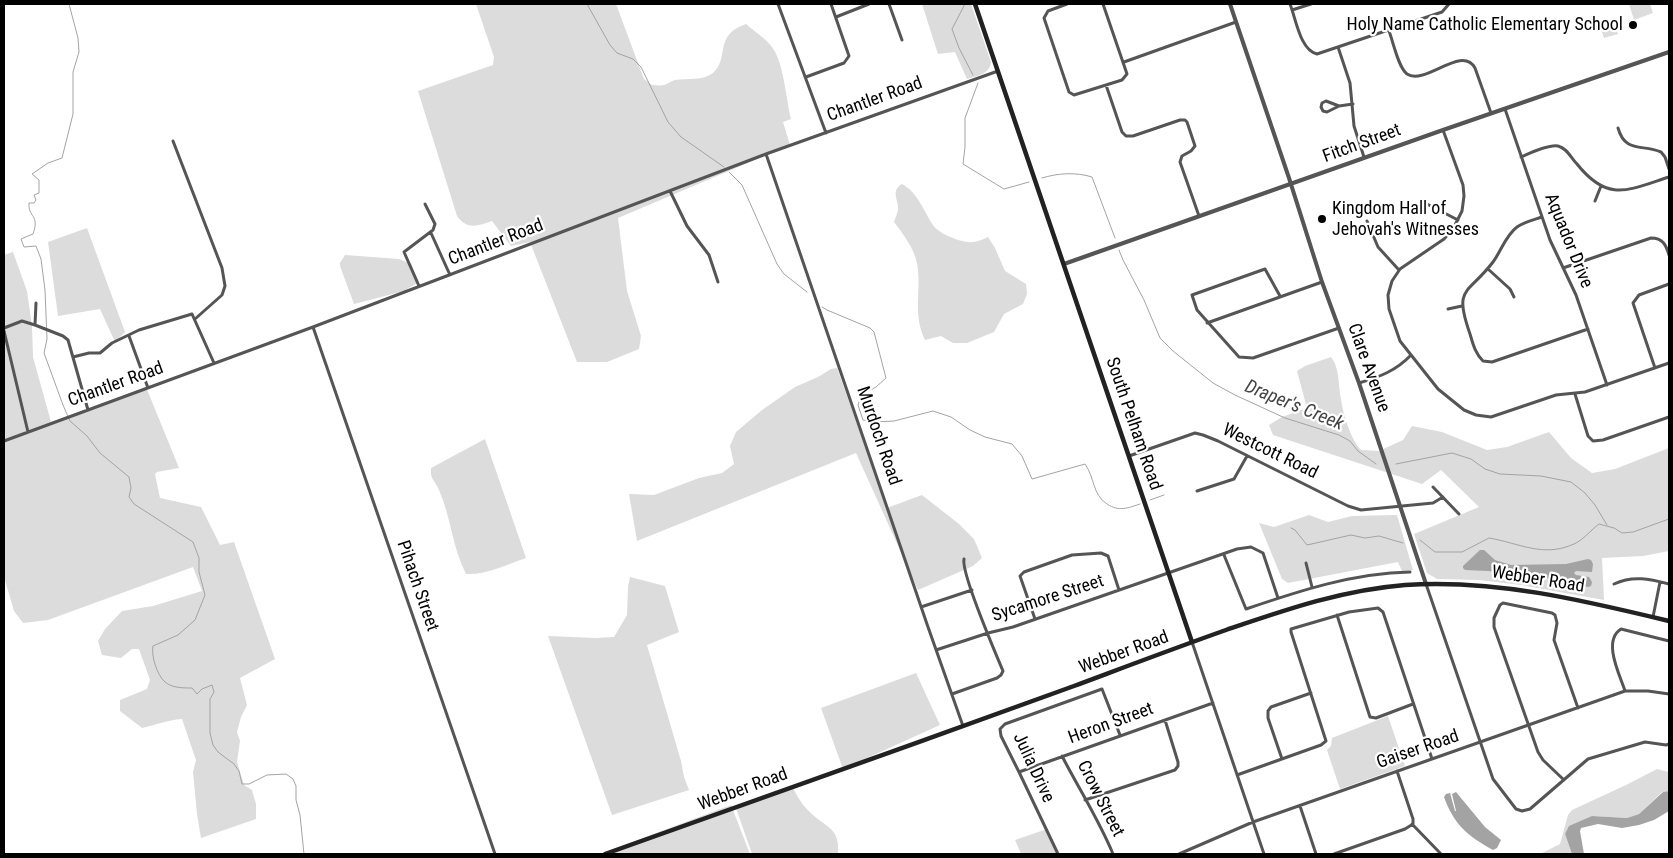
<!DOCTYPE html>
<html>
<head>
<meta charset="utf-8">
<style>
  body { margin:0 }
  #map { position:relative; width:1673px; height:858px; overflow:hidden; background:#fff; font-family:"Roboto Condensed",sans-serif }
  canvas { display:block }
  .frame { position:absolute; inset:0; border:5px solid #000; pointer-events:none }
</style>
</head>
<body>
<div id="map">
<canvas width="1673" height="858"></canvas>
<div class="frame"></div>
</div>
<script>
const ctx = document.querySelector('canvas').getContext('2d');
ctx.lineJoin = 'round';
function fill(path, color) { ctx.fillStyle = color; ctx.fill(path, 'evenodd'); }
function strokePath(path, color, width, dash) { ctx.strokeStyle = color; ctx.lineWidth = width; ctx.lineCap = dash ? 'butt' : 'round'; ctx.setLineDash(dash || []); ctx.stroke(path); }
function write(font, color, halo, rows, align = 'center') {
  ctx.font = font + ' "Roboto Condensed",sans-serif'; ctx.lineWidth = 4.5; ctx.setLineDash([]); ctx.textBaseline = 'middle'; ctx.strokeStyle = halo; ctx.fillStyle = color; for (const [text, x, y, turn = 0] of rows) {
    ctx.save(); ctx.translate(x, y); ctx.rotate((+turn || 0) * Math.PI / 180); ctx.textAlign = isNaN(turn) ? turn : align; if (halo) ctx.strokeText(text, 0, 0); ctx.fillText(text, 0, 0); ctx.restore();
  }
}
const green = new Path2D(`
  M476 4H616L644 79 652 85C656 85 661 86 664 85 668 84 671 81 675 80 687 78 703 81 713 73 730 58 713 35 746 24 754 31 765 38 772 47 784 63 786 99 791 119L783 122 790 145 618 218 627 291 641 336 639 349 607 362H577L530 242 511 246 492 221C478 226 467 230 457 216L418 91 493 65 494 57Z
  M922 4H971L991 62C990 74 977 76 967 79L955 52 938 54Z
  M1629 4H1650L1653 13 1634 20Z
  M1613 20 1618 34 1604 38 1599 24Z
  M902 184C918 193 923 210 933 225 939 234 958 241 968 242 975 243 982 240 988 237L995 248 1005 271 1026 284 1027 294 1023 304 1004 314 994 332 967 343H953L941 336 925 340C912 313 922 291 917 263 914 248 903 234 894 222 895 219 897 214 898 210 899 200 890 191 902 184Z
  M87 228 125 332 115 342 100 309 58 316 48 242Z
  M13 252 27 291 32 326 33 357 51 422 146 387 179 468 157 472 155 474 160 498 201 507 220 545 234 542 275 659 240 678 247 705 241 717 237 732 240 741 237 762 244 785 252 790 256 804V819L201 838 197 814 193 772 196 760 182 719C167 720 156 725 142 728L120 711V700L147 689 150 680 139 649H132L121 658 102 655 98 641 105 629 122 611 153 606 202 591 193 567 48 620 23 623 14 611 4 577V255Z
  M345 255 399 259 411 264 419 282 404 291 354 304 340 266V263Z
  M1331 357C1340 368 1338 386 1341 399 1343 414 1351 440 1361 450L1379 451 1403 440 1412 426 1442 432 1487 450 1507 447 1549 432 1571 458 1592 473 1615 469 1669 448V551L1643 556 1602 558 1604 600 1521 585 1479 580 1437 579 1427 573 1414 534 1479 507 1441 470 1422 484 1273 435 1269 425 1282 417 1307 408 1297 371 1305 366Z
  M837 368 887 508 922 495 959 524 974 539 982 558 973 566 918 590 856 453 637 541 629 494 654 495 699 478 722 473 734 464 730 446 736 432 762 410 795 387 818 377 831 369Z
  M485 439 526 558C506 565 486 575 466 574 452 547 451 517 439 490 435 480 430 480 431 468Z
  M1309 515 1328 522 1352 516 1397 515 1413 570 1402 571 1398 562 1288 583 1282 579 1259 523 1274 527Z
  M630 577 665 586 679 632 647 645 681 761 684 777 689 790 612 815 548 636 596 638 614 637 627 615 628 587Z
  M916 673 940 725 843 769 821 708Z
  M1388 716 1405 766 1340 789 1327 750 1331 746 1332 738Z
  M1657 769 1669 772V791L1662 792 1639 814 1627 818 1592 816 1565 834 1572 854H1540L1560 844 1568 815 1572 810 1626 785Z
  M793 788C798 798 803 806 812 814 827 828 840 828 838 854H752L736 808Z
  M731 805 750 854H600Z
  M1047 829 1058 854H1021L1015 840Z`);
const water = new Path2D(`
  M1480 550H1484L1495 560 1511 565 1566 564 1588 559 1591 560 1593 564 1592 572 1576 571 1574 573 1576 575 1589 577 1592 582 1591 586 1588 587 1559 582 1544 577 1488 571 1465 570 1463 568V566Z
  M1669 791V811L1654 820 1639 825 1622 828 1598 824 1581 828 1580 831 1584 854H1572L1565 834 1569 826 1592 816 1627 818 1639 814 1663 792Z
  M1456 792 1485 827 1501 840 1497 848 1493 850C1466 835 1454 824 1444 797L1446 794 1450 793 1455 811H1456L1452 794Z`);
const stream = new Path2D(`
  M69 4 78 38 79 52 73 72V114L62 158 48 163 32 174 39 180V193L34 195 36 200 34 203H29C28 218 40 214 33 234L21 239 24 247 36 246 41 259 45 290 47 339 44 353 63 405 70 421 87 436 100 453 129 477 131 488 129 497 134 504 193 542 199 558V572L205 595 195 620 178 635 153 646C151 656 157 675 165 682 172 688 183 688 192 688L197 694 202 689 212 685 214 692 210 699V733L213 745 218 752 234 764 239 771 242 784H249L267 775 286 774 293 779 296 786V800L300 815 304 854
  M587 4 610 45 617 53 633 59 641 67 668 122 681 137 724 167
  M965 4 952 29 959 48 973 75
  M978 83 965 118V147L963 164 1004 189 1029 182
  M729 172 742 185 777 264 784 274 807 292
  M1042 178C1058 173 1076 172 1092 177L1115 238
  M1119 250 1123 260 1144 300 1160 338 1173 351 1213 383 1235 395 1285 418 1339 435 1350 441 1358 451 1376 464
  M822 307 827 310 870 328 874 332 886 378 876 387 867 392 860 399 858 405 863 420 874 422 894 421 933 411 951 417 970 430 985 437 1012 444 1022 456 1032 479 1085 464C1095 478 1092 494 1107 504 1119 512 1128 508 1140 504
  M1396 464 1452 453 1471 459 1485 469 1500 474 1541 476 1571 482 1585 493 1595 505 1607 525
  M1150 500 1164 495
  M1291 528 1295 530 1307 545 1351 535 1365 538 1379 536 1403 543
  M1420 540 1435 552H1462L1489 538C1519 543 1543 558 1574 544 1583 540 1591 530 1599 524L1614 528 1622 533 1633 532 1669 519`);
const minor = new Path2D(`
  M778 4 826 133
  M889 4 902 40
  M1067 4 1048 11 1044 18 1069 92 1074 95 1122 80 1127 74 1103 4
  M1290 4C1296 19 1300 50 1317 54L1442 12 1449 4
  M1292 10 1311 4
  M836 17 869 4
  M1389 31C1393 41 1398 67 1407 74 1425 86 1462 44 1475 68L1491 113
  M1338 47 1350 83 1354 126 1364 157
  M1124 62 1236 22
  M806 77 844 63 849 56 831 4
  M1106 85 1122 132 1126 136H1133L1180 120H1185L1187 122 1195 146 1191 151 1182 156 1180 162 1199 216
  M1339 106 1327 112 1323 111 1321 107 1322 103 1326 101 1339 106 1353 104
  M1505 109 1550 240 1576 295 1607 385
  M1618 128C1625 153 1642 144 1661 152L1665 157 1669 169
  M1443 130 1463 185 1464 196 1462 211 1453 229 1444 239 1400 269 1392 281 1388 295 1389 309 1400 341 1438 389 1464 410 1476 415 1491 417 1556 395 1585 392 1669 363
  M173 141 222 268 225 286 222 295 195 319
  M766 154 928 627 963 726
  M1521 157C1530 153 1549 144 1558 146 1567 148 1571 158 1577 164 1608 203 1628 190 1669 177
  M670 191 687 226 709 255 718 282
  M1595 201 1601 186
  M1423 202 1458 220
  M1542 217C1533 220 1524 222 1517 227 1506 235 1501 251 1493 262 1468 295 1453 286 1470 334 1473 344 1475 353 1483 361L1492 362 1588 329
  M1367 221 1378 247 1399 270
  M431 233 450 275
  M1563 268 1651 238C1663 238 1666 245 1669 255
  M1488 269 1510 289 1514 297
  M419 286 404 252 433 230 435 224 425 204
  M1280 296 1265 269 1192 295 1197 310 1239 357 1253 358 1339 328
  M36 303 35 325 63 336 68 340 88 410
  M1448 309 1462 306
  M1207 323 1322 282
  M313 327 495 854
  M4 328 22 321 35 325
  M4 331 28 432
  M129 336 148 388
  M73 357 89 353H100L112 343 139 330 192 314 214 363
  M1655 368 1633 303 1639 295 1669 284
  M1359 383C1379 377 1396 371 1411 355
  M1575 394 1588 436 1593 441 1603 440 1669 417
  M4 441 313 327 766 154 998 71
  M1129 456 1195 433 1203 435 1218 441 1348 506 1361 510 1433 503 1443 497
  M1433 487 1459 514
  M1197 491 1234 479 1247 456
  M1224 555 1246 609C1299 591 1353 573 1410 572
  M1306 563 1312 587
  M1426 584 1493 779 1516 809 1522 811 1530 809 1588 759 1645 742 1666 745 1669 744
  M1614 584C1633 575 1650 579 1669 584
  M921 607 972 590
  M1337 615 1370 717 1376 718 1413 704
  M1653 617 1660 582
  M1035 619 1020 576 1024 572 1072 555 1101 553 1108 556 1119 590
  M1192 642 1264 854
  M936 650 988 633 1013 627 1237 549 1251 547 1263 553 1278 598
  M1625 691C1620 675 1602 641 1621 629L1669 641
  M952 694 997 678 1001 675 1003 671C995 652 961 573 964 559
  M1062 756C1079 789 1099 820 1113 854
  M1282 759 1268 718V711L1271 707 1311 693
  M1019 772 1213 703
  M1237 775 1321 745 1326 741 1291 632V629L1349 612 1378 608 1383 612 1432 759
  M1564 780 1543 760 1538 752 1494 627V618L1500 605 1503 603 1552 613 1555 615 1557 623 1554 640 1578 708
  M1085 800 1175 770 1178 766V762L1165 720
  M1300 806 1316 854
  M1412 824 1441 854
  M1058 854 1019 772 1001 736 1000 729 1005 724 1102 689 1120 735
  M1179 854 1253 822 1625 691H1648L1669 694
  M1334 854 1405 829 1413 824V819L1397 771`);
const tertiary = new Path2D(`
  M1230 4 1289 178 1322 282 1359 383 1426 584
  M1064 264 1443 130 1669 52`);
const secondary = new Path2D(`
  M975 4 1192 642
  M605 854C762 798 918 743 1074 686 1125 667 1175 648 1226 630 1285 610 1342 590 1405 585 1495 579 1582 600 1669 621`);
const markers = [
  [1633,25,5,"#000"],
  [1322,219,5,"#000"]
];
const poiNames = [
  ["Holy Name Catholic Elementary School",1623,25],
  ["Kingdom Hall of",1332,209,"left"],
  ["Jehovah's Witnesses",1332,230,"left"]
];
const streetNames = [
  ["Chantler Road",875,100,-20],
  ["Fitch Street",1362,144,-20],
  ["Aquador Drive",1568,241,68],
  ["Chantler Road",496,243,-21],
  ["Clare Avenue",1368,368,70],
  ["Chantler Road",116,385,-20],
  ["South Pelham Road",1133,424,71],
  ["Murdoch Road",878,436,71],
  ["Westcott Road",1270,452,26],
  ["Webber Road",1538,580,9],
  ["Pihach Street",417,586,71],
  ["Sycamore Street",1048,599,-18],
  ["Webber Road",1124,653,-20],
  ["Heron Street",1111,724,-20],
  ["Gaiser Road",1418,750,-19],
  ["Julia Drive",1033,768,65],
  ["Webber Road",743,790,-20],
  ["Crow Street",1100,799,63]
];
const waterNames = [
  ["Draper's Creek",1294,406,22]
];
fill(green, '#dcdcdc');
fill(water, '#a3a3a3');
strokePath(stream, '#a3a3a3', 1);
strokePath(minor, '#555', 3);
strokePath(tertiary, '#555', 4);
strokePath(secondary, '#222', 4.5);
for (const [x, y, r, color] of markers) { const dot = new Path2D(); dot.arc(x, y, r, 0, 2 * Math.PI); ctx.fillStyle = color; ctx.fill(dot); strokePath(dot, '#fff', 2); }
write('18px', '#000', '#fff', poiNames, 'right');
write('18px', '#000', '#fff', streetNames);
write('italic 19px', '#444', '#fff', waterNames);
</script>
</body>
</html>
